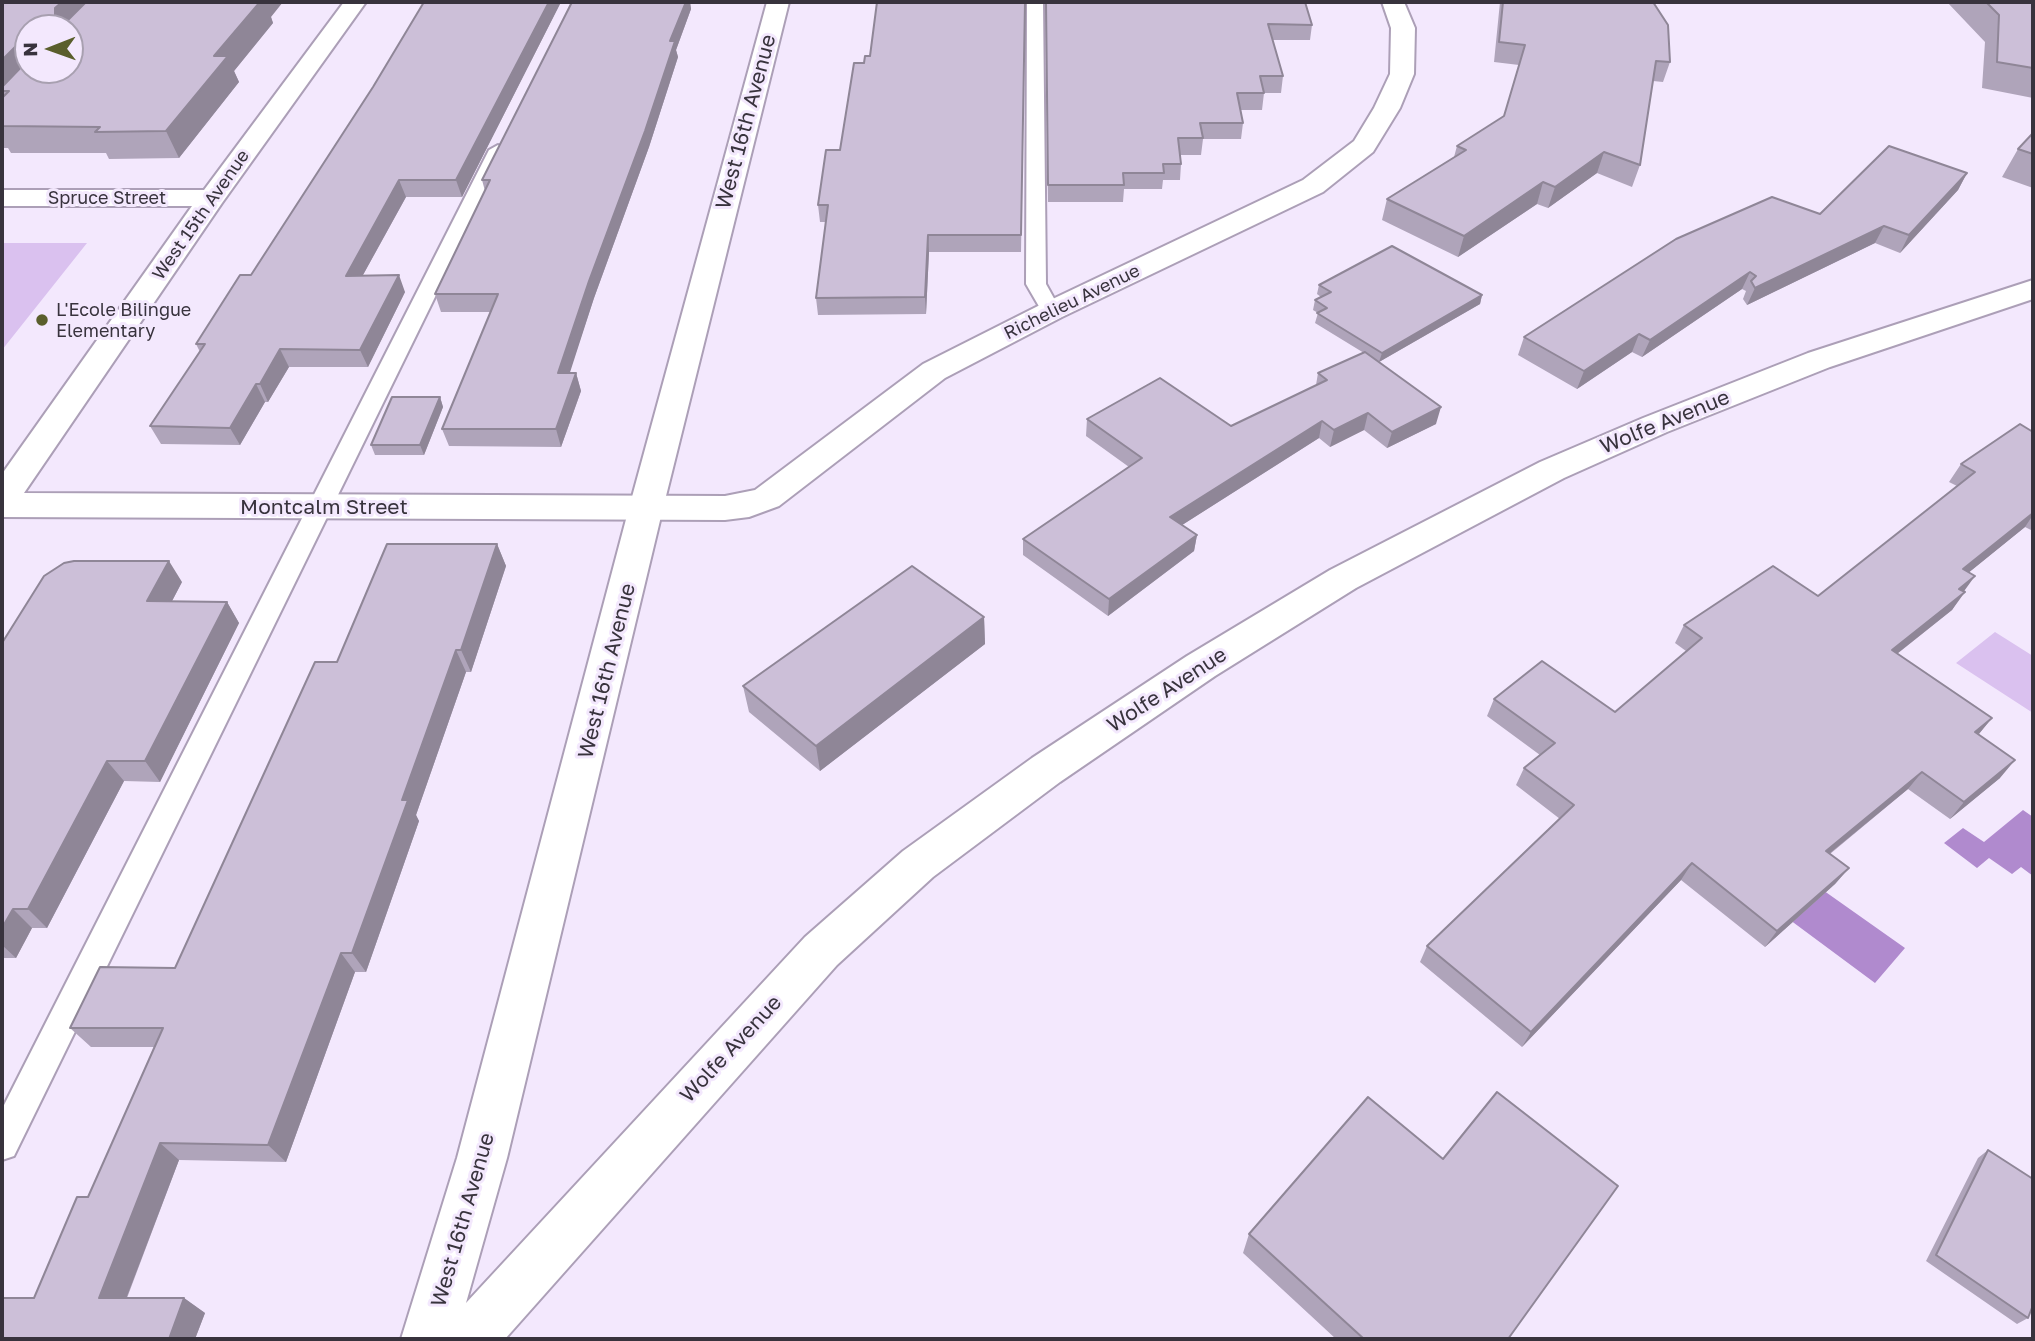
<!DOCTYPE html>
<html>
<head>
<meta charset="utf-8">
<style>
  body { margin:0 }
  #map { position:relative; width:2035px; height:1341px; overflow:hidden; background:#f3e8fd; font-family:"Golos Text",sans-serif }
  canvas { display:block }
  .frame { position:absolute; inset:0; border:4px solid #38333d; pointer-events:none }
  .north { position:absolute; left:14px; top:14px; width:70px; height:70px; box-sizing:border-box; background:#f3e8fd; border:2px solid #a8a0b0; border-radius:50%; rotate:269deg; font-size:19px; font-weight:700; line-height:28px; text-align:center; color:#38333d }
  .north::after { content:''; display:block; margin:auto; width:24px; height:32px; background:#5a5e2c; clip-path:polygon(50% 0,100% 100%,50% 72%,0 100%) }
</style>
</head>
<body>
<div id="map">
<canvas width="2035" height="1341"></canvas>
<div class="frame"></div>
<div class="north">N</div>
</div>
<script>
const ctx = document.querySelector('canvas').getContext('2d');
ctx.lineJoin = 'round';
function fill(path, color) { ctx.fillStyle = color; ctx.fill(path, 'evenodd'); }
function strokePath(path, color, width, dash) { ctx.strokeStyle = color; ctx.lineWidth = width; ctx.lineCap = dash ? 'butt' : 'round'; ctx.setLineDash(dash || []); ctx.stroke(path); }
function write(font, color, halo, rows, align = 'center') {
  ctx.font = font + ' "Golos Text",sans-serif'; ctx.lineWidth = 6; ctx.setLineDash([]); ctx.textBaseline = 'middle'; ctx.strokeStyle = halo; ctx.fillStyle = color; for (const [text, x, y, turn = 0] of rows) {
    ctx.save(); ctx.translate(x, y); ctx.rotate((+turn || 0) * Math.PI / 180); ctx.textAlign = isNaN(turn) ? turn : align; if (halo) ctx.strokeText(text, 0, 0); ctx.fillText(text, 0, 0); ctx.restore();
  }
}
const green = new Path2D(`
  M2 243H87L2 350Z
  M1995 632 2033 656V713L1956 663Z`);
const water = new Path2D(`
  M2023 810 2033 817V876L2021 867 2012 874 1989 858 1977 868 1944 843 1963 828 1984 842Z
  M1820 888 1905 948 1875 983 1790 920Z`);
const lane = new Path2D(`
  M1027 2H1043L1046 284 1061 311 1058 315H1044L1026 284Z
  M498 145 507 150 14 1156 2 1160V1109L489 150Z`);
const street = new Path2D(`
  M344 2H366L222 203 24 493 725 496 755 490 923 364 1040 305 1303 180 1354 141 1374 108 1390 74 1391 28 1382 2H1404L1415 28 1414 74 1400 108 1373 152 1323 192 1062 317 945 378 779 506 749 517 725 520 2 517V474L192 206H2V190H204Z`);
const secondary = new Path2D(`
  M767 2H789L663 508 507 1158 466 1303 805 937 903 851 1032 758 1187 656 1330 570 1540 462 1643 418 1808 353 2033 280V299L1830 367 1667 432 1564 478 1356 588 1215 676 1060 782 933 877 837 965 505 1339H401L457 1158 629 508Z`);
const wall = new Path2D(`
  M2 2 271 17 273 23 234 71 239 82 179 158 109 159 106 153H11L8 148H2ZM28 28 70 70H28Z
  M424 2H561L462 197H406L363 275 405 292 368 367H289L268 402H265L240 445 161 444 150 426 200 352 196 344 251 275 373 87Z
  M572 2H690L691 9 676 50 678 57 649 147 594 298 569 373H576L581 391 561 447 449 446 442 429 491 312H441L435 294 485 191 482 180Z
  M1025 2 1021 252H929L926 314 818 315 816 298 826 222H820L818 205 840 150 864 63 870 56Z
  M1045 2H1305L1312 25 1310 40H1272L1283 76 1281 93H1264L1262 110H1240L1243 123 1241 139H1203L1201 155H1180L1181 164 1180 180H1163L1162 189H1124L1123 202H1048Z
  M1500 2H1653L1670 62 1663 82 1653 81 1640 165 1632 187 1597 173 1548 208 1537 204 1458 257 1382 220 1387 199 1454 157 1457 146 1504 116 1519 65 1494 62Z
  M1947 2H2033V98L1982 88 1985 42Z
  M2033 133V188L2002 177 2018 149Z
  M1967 173 1958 190 1900 253 1875 243 1747 305 1743 299 1746 291 1742 289 1642 357 1632 352 1577 389 1518 355 1524 337 1820 214Z
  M1319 285 1482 295 1480 304 1379 362 1436 424 1387 448 1364 430 1330 447 1319 438 1182 525 1197 535 1194 551 1108 616 1023 555V539L1129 467 1086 436 1087 419 1231 426 1316 385 1318 373 1364 353 1315 323 1318 313 1313 310 1315 300 1321 297 1317 294Z
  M440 397 443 407 424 455H375L371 445Z
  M2033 432V531L2025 527 1969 572 1964 591 1952 610 1897 654 1992 718 1978 735 2000 778 1950 819 1908 789 1830 854 1849 868 1835 884 1765 947 1681 880 1522 1047 1420 962 1427 946 1560 819 1516 785 1524 768 1540 755 1487 716 1494 699 1615 712 1686 651 1675 643 1684 625 1818 596 1957 486 1949 482 1961 464Z
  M497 544 506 566 471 672H466L416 815 419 821 366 972H355L286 1162 179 1160 127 1298H184L205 1313 195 1339H2L34 1298 88 1197 154 1047H91L70 1028 175 968 337 662Z
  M182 582 172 601 227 602 239 623 160 782 124 781 47 928H32L16 958H2V643Z
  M984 617 985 644 820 771 749 712 743 686Z
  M1988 1150 2028 1318 2017 1324 1926 1261 1978 1158Z
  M1249 1234 1508 1339H1336L1243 1253Z`);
const shadedWall = new Path2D(`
  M62 2H100L70 31 55 26V8Z
  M258 2H283L271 17 273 23 234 71 239 82 179 158 166 131 214 56Z
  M549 2H561L462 197 456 180Z
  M686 2H690L691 9 676 50 678 57 649 147 594 298 564 391 558 373 670 41Z
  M20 42 28 57V70L9 91H2V60Z
  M1604 152 1597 173 1548 208 1555 187Z
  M1967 173 1958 190 1900 253 1909 235Z
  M399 180 406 197 353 293 346 276Z
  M1543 182 1537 204 1458 257 1464 236Z
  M1884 226 1875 243 1747 305 1755 288Z
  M928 235 929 252 926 314 925 297Z
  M1750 272 1742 289 1642 357 1650 340Z
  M399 275 405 292 368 367 360 350Z
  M1482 295 1480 304 1379 362 1382 353Z
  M1639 334 1632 352 1577 389 1584 371Z
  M280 349 289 367 268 402 260 384Z
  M576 373 581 391 561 447 556 429Z
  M256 384 265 402 240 445 230 428Z
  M440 397 443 407 424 455 420 445Z
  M1441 407 1436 424 1387 448 1392 432Z
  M1368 413 1364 430 1330 447 1334 430Z
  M1322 421 1319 438 1168 534 1170 517Z
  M2033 513V515L2025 527 1951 587 1963 569Z
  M1197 535 1194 551 1108 616 1109 599Z
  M497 544 506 566 471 672 461 650Z
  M169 561 182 582 161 622 147 601Z
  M1975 576 1962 594 1959 589Z
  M1965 592 1952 610 1879 668 1892 650Z
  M227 602 239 623 160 782 145 761Z
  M984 617 985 644 820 771 816 746Z
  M456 650 466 672 416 815 419 821 366 972 352 953 402 800Z
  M1992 718 1978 735 1975 732Z
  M2015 760 2000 778 1950 819 1964 802Z
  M107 761 124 781 47 928 28 909Z
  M1922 772 1908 789 1813 867 1826 851Z
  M1692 863 1681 880 1522 1047 1531 1032Z
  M1849 868 1835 884 1765 947 1777 931Z
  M13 909 32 928 16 958 2 945V928Z
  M341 953 355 972 286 1162 268 1145Z
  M160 1143 179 1160 121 1312 99 1298Z
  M184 1298 205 1313 195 1339H169Z`);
const building = new Path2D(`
  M2 2H62L55 8V26L65 23 86 2H260L214 56H228L166 131 95 132 100 127 2 126V98L9 91H2V87L28 60V70H70V28H28V42H20L2 60Z
  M424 2H549L456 180H399L346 276 399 275 360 350 280 349 260 384H256L230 428 150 426 205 344H196L240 275H251L373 87Z
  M572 2H686L670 41H675L645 131 589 281 558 373H576L556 429H442L498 294H435L490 180H482Z
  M877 2H1025L1021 235H928L925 297 816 298 828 205H818L826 150H840L854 63H864L865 56H870Z
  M1046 2H1305L1312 25 1268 24 1283 76H1260L1264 93H1237L1243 123H1200L1203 138H1178L1181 164H1163L1164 173H1123L1124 185H1048Z
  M1503 2H1653L1668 25 1670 62 1656 61 1640 165 1604 152 1555 187 1543 182 1464 236 1387 199 1466 150 1457 146 1504 116 1525 45 1499 42Z
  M1986 2H2033V68L1997 62 1999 15Z
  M2033 133V154L2018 149Z
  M1889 146 1967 173 1909 235 1884 226 1755 288 1751 281 1756 276 1750 272 1650 340 1639 334 1584 371 1524 337 1676 239 1772 197 1820 214Z
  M1392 246 1482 295 1382 353 1317 313 1327 308 1315 300 1331 292 1319 285Z
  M1365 352 1441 407 1392 432 1368 413 1334 430 1322 421 1170 517 1197 535 1109 599 1023 539 1142 458 1087 419 1160 378 1231 426 1327 380 1318 373Z
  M392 397H440L420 445H371Z
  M2020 424 2033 432V513L1963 569 1975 576 1959 589 1965 592 1892 650 1992 718 1975 732 2015 760 1964 802 1922 772 1826 851 1849 868 1777 931 1692 863 1531 1032 1427 946 1574 805 1524 768 1555 743 1494 699 1542 661 1615 712 1702 638 1684 625 1773 566 1818 596 1975 472 1961 464Z
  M387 544H497L461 650H456L402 800H408L352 953H341L268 1145 160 1143 99 1298H184L169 1339H2V1298H34L77 1197H88L163 1028H70L100 967 175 968 315 662H337Z
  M74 561H169L147 601 227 602 145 761H107L28 909H13L2 928V643L44 576 64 563Z
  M912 566 984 617 816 746 743 686Z
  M1497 1092 1618 1186 1508 1339H1364L1249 1234 1368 1097 1443 1159Z
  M1988 1150 2033 1179V1305L2028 1318 1936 1255Z`);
const markers = [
  [42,320,7,"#5a5e2c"]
];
const farStreetnames = [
  ["Spruce Street",107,198],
  ["West 15th Avenue",201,215,-55],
  ["Richelieu Avenue",1072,302,-26]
];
const farPoinames = [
  ["L'Ecole Bilingue",56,310],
  ["Elementary",56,331]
];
const streetNames = [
  ["West 16th Avenue",746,122,-75],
  ["Wolfe Avenue",1665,422,-22],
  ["Montcalm Street",324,507],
  ["West 16th Avenue",607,671,-76],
  ["Wolfe Avenue",1167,690,-33],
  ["Wolfe Avenue",731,1049,-47],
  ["West 16th Avenue",463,1220,-74]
];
fill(green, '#dac1ef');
fill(water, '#b08ace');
strokePath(lane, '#ac9fb7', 4);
strokePath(street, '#ac9fb7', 4);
strokePath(secondary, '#ac9fb7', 4);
fill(lane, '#fff');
fill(street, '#fff');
fill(secondary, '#fff');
fill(wall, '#afa4ba');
fill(shadedWall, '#8f8697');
fill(building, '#ccbfd8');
strokePath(building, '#8f8697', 2);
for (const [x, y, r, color] of markers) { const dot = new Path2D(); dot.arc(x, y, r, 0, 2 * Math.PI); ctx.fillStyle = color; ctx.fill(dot); strokePath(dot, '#f3e8fd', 2.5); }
write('18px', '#38333d', '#f3e8fd', farStreetnames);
write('18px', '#38333d', '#f3e8fd', farPoinames, 'left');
write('21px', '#38333d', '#f3e8fd', streetNames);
</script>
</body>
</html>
